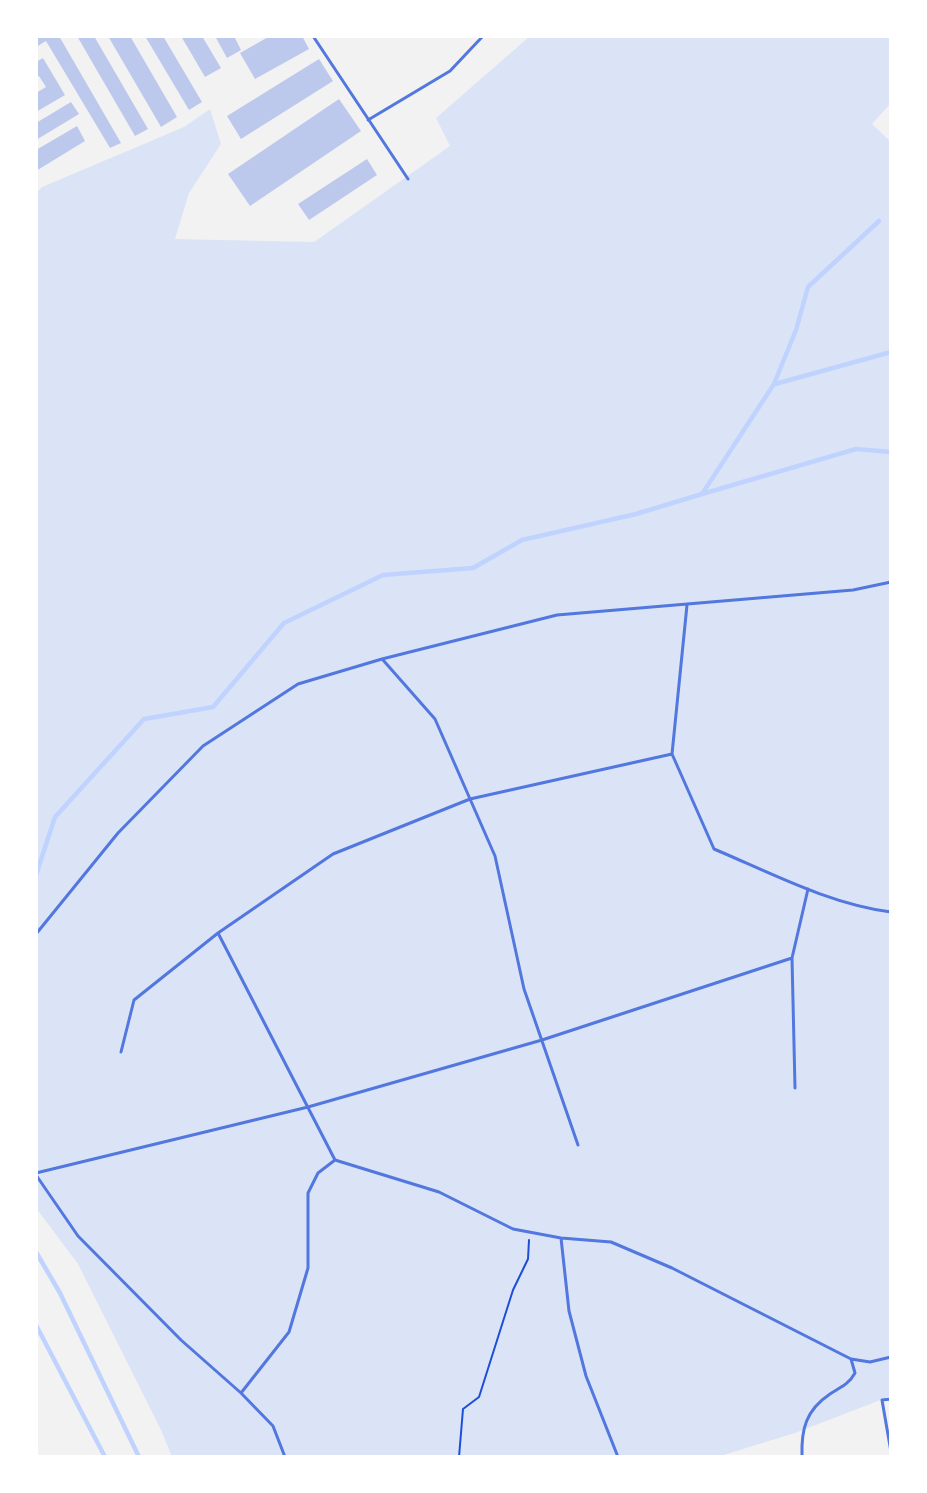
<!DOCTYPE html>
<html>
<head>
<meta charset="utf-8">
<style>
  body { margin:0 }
  #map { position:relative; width:927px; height:1493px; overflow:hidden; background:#f2f2f2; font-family:"PT Sans",sans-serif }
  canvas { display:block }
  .frame { position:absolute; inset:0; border:38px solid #fff; pointer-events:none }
</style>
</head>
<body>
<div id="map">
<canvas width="927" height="1493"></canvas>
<div class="frame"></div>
</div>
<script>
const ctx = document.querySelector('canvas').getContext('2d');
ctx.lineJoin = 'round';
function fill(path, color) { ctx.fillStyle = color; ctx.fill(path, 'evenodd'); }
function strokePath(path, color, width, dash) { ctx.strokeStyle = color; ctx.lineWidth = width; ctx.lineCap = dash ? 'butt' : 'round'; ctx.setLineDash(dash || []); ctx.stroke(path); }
const green = new Path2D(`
  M530 36H891V103L872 124 891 142V1396L795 1433 717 1457H172L162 1432 78 1264 36 1208V193L42 187 184 127 210 109 221 144 189 193 175 239 314 242 450 146 436 118Z`);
const stream = new Path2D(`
  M775 384 891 352
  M702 494 856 449 891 452
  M36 875 55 817 144 719 213 707 284 623 383 575 473 568 522 540 636 514 702 494 774 384 796 330 808 287 879 221
  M36 1252 60 1293 139 1457
  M36 1325 105 1457`);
const building = new Path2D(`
  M36 36H59L121 143 110 148 46 41 36 47Z
  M77 36H94L148 129 135 136Z
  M108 36H130L177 117 161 127Z
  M145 36H163L202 102 189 110Z
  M181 36H202L221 68 205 77Z
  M215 36H234L241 50 227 58Z
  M270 36H302L309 49 255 79 240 53Z
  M43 58 65 95 36 112V93L46 87 39 76 36 78V62Z
  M319 59 333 81 241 139 227 116Z
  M339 99 361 131 250 206 228 174Z
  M71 102 79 114 36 140V123Z
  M77 126 85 141 36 171V150Z
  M367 159 377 175 309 220 298 204Z`);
const path = new Path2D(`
  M459 1457 463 1409 479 1397 513 1290 528 1259 529 1240`);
const service = new Path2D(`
  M313 36 408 179
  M368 120 450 71 483 36
  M687 605 672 754 714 849C771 873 829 904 891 912
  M383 660 435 719 495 856 524 989 578 1145
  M218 933 335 1160 439 1192 513 1229 561 1238 611 1242 672 1268 851 1359 870 1362 891 1357
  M36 934 118 833 203 746 298 684 382 659 557 615 853 590 891 582
  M121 1052 134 1000 218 933 333 854 470 799 672 754
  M795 1088 792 958 808 889
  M36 1173 308 1107 542 1040 792 958
  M36 1175 78 1236 181 1340 241 1393 273 1426 285 1457
  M561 1238 569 1311 586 1376 618 1457
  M241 1393 289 1332 308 1268V1193L318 1173 335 1160
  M891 1399 882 1400 891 1452
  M802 1457C801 1429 806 1410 830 1394 841 1387 849 1384 855 1373L851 1359`);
fill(green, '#dbe4f7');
strokePath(stream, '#bfd3fe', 4.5);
fill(building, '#bdc9ec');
strokePath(path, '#1d4ed8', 2);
strokePath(service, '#5277de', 3);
</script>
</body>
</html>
